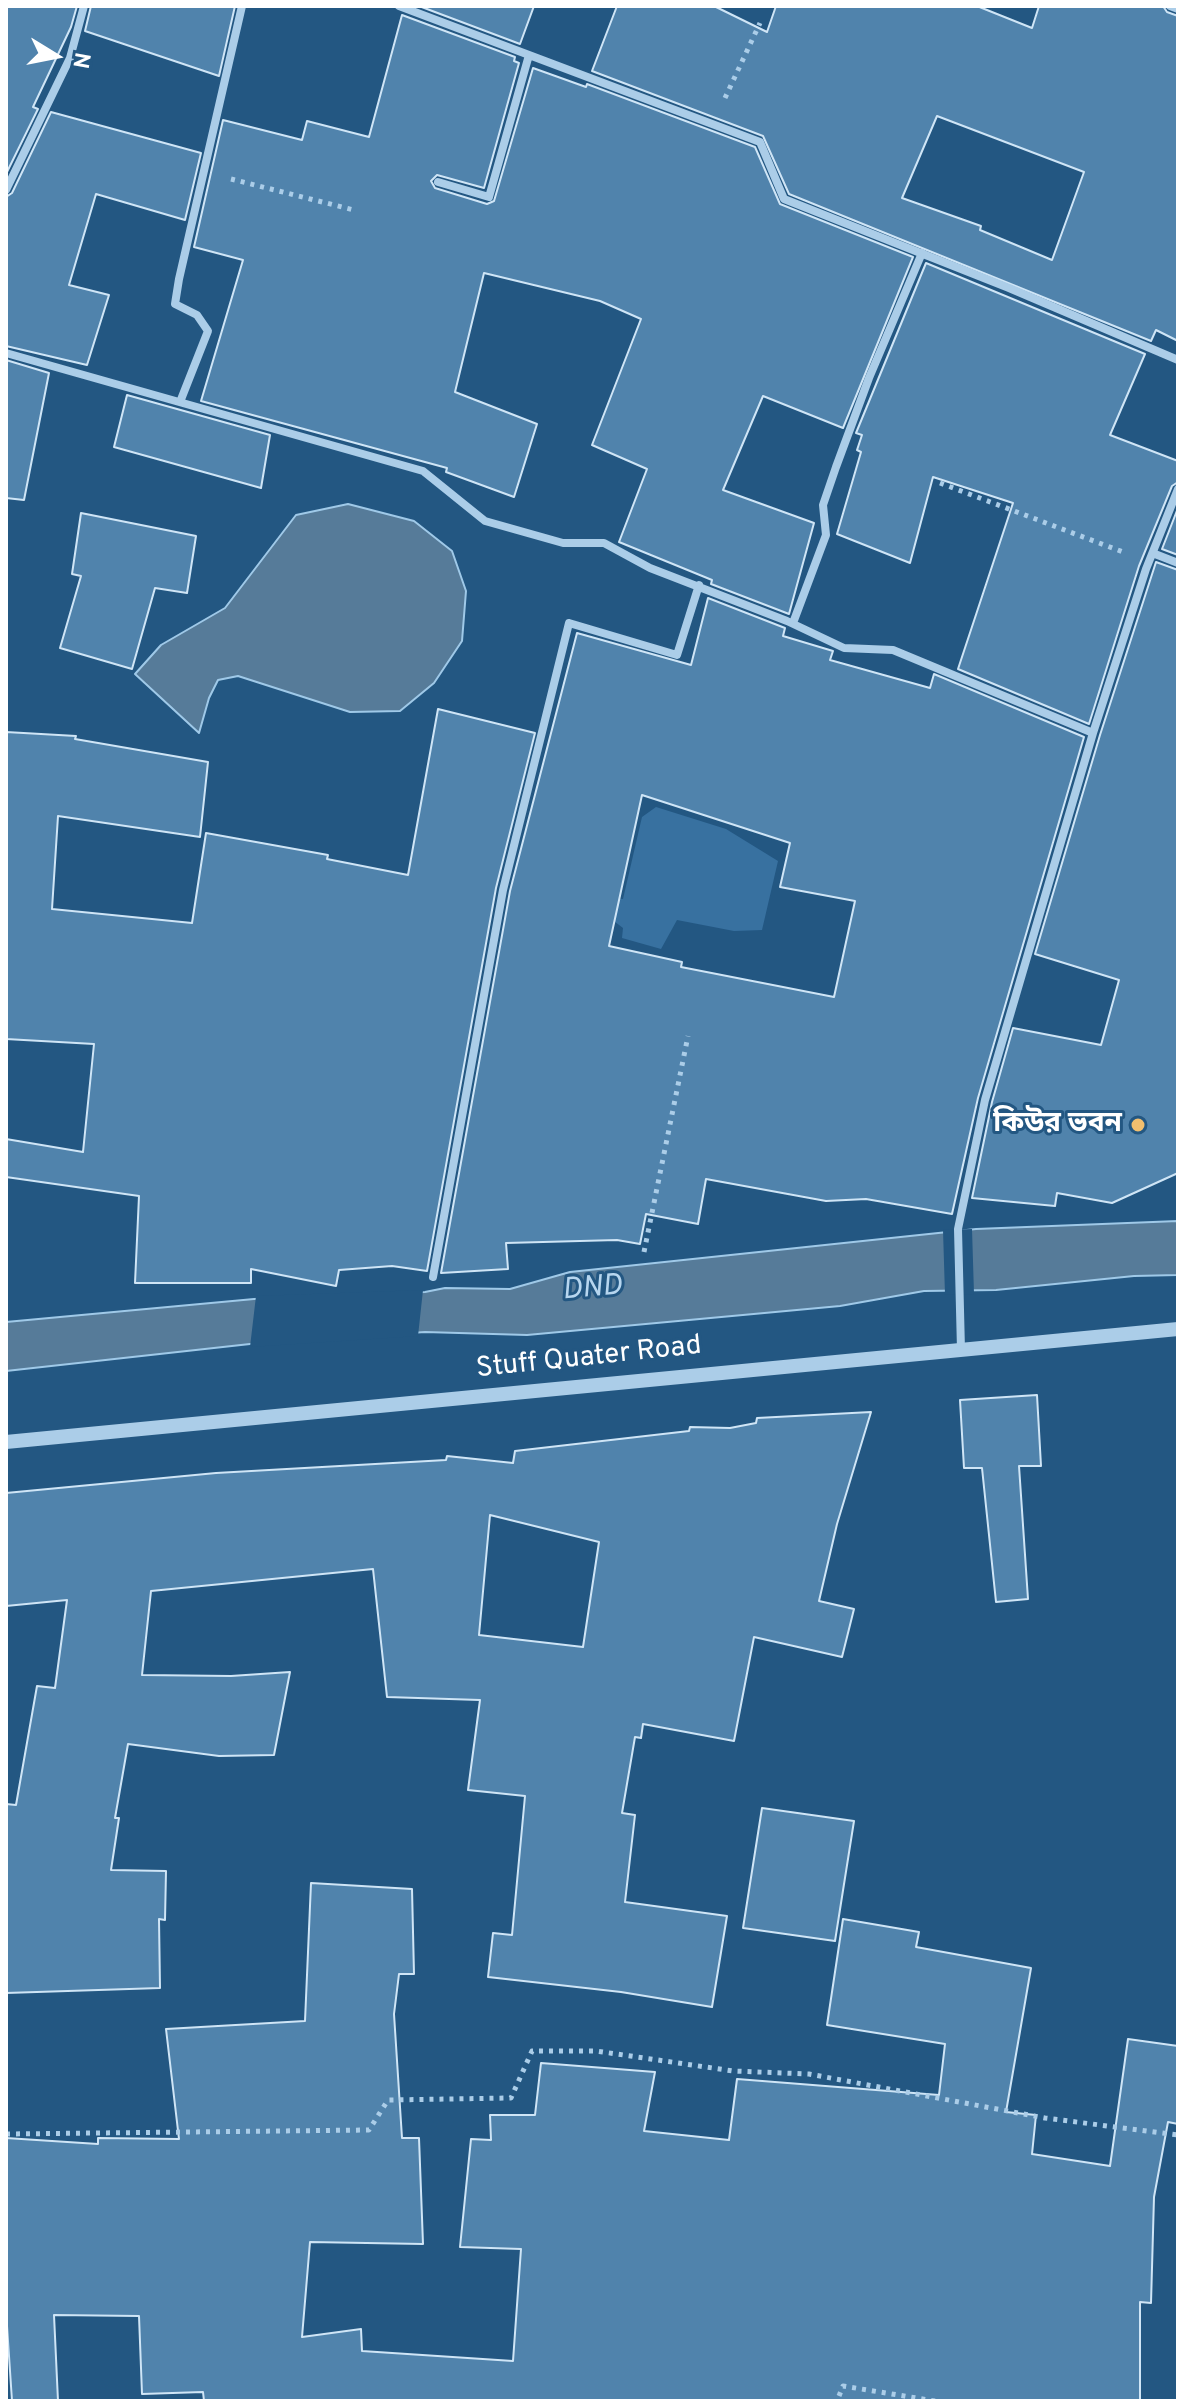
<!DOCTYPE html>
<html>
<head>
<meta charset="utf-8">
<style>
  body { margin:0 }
  #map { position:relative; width:1184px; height:2407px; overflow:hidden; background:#235782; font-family:Overpass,sans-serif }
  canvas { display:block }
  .frame { position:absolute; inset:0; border:8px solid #fff; pointer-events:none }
  .north { position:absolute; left:16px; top:16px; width:80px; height:80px; -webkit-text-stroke:6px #235782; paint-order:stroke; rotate:100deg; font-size:22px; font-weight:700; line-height:32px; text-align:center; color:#fff }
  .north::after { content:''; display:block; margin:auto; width:28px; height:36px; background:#fff; clip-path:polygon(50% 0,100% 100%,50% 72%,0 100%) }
</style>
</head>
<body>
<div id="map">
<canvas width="1184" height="2407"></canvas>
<div class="frame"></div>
<div class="north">N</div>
</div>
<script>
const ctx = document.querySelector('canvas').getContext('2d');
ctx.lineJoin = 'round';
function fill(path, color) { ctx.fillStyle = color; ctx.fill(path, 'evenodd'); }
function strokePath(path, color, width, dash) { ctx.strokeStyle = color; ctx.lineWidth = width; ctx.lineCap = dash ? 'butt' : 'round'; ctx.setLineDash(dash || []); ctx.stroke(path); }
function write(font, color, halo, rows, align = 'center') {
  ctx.font = font + ' Overpass,"Noto Sans Bengali",sans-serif'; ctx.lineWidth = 6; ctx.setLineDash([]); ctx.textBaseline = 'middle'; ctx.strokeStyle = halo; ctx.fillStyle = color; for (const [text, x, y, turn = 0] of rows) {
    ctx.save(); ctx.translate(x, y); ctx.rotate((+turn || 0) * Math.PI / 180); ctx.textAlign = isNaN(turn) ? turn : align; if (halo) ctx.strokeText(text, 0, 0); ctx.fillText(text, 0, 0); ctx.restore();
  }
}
const green = new Path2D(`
  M656 807 726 829 778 861 762 930 734 931 677 920 661 949 622 938 623 928 602 912 604 897 623 899 642 817Z`);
const water = new Path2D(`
  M348 504 414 521 452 551 466 591 462 641 434 683 400 711 350 712 238 676 218 680 209 698 199 733 135 674 161 645 225 608 296 515Z
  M1178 1221V1275L1134 1276 996 1290 924 1291 840 1306 527 1335 425 1332 250 1344 6 1371V1322L254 1299 425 1292 445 1288 510 1289 570 1272 976 1229Z`);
const pier = new Path2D(`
  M972 1229 974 1294 945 1295 943 1230Z
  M423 1290 418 1336 250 1347 256 1296Z`);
const building = new Path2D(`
  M6 6H77L71 27 33 107 38 109 6 174Z
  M91 6H235L219 76 85 31Z
  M419 6H534L520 44Z
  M617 6H714L767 32 776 6H977L1032 28 1039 6H1163L1167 12 1178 16V341L1156 330 1151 341 789 194 763 136 592 71ZM937 116 1084 172 1052 260 980 230 981 226 902 198Z
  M402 15 515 57 514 61 519 63 484 188 437 175 431 181 435 188 487 204 494 201 533 68 586 87 587 84 755 147 780 204 913 257 843 428 763 396 723 490 814 523 789 614 711 584 712 580 619 542 647 469 592 445 641 319 600 301 484 273 455 392 537 424 514 497 446 472 447 468 201 401 243 260 194 247 223 120 302 140 307 121 369 137Z
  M51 112 201 153 185 220 96 194 69 285 109 295 87 365 6 346V197L12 193Z
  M926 263 1145 354 1110 435 1178 461V482L1172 486 1139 566 1089 724 958 669 1013 503 933 477 910 563 837 534 861 452 857 450 862 435 856 433Z
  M6 360 49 373 24 500 6 498Z
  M127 395 270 435 261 488 114 447Z
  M1178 508V555L1162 549Z
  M81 513 196 536 187 593 155 588 132 669 60 648 81 576 72 574Z
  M1156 562 1178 570V1173L1112 1203 1057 1193 1055 1206 972 1198 992 1102 1013 1028 1101 1045 1119 980 1035 954 1100 735Z
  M708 598 785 628 783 636 833 651 830 660 930 688 934 674 1084 737 978 1098 952 1214 866 1199 826 1201 706 1179 698 1224 646 1214 640 1244 617 1240 506 1243 508 1269 441 1273 510 891 577 633 691 665ZM642 795 790 843 780 887 855 901 834 997 681 967 682 962 609 946Z
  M438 709 535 733 496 888 427 1271 392 1266 339 1270 336 1286 251 1269V1283H135L139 1196 6 1177V1139L83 1152 94 1044 6 1039V732L76 736 75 739 208 762 200 837 58 816 52 909 192 923 206 833 328 855 327 859 408 875Z
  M1037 1395 1041 1466H1019L1028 1599 996 1602 982 1468H964L960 1400Z
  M871 1412 837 1524 819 1601 854 1609 842 1657 754 1637 734 1741 643 1724 641 1738 635 1737 622 1813 635 1815 625 1902 727 1916 712 2007 621 1992 488 1977 493 1933 512 1935 525 1796 468 1790 480 1700 387 1697 373 1569 151 1591 142 1675 231 1676 290 1672 274 1755 219 1756 128 1744 115 1818H119L111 1870 166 1871 165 1920 159 1919 160 1988 6 1993V1804L16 1805 37 1686 55 1688 67 1600 6 1606V1493L216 1473 446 1460 447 1456 513 1463 515 1451 689 1431 690 1427 730 1428 756 1423 757 1418ZM490 1515 599 1542 583 1647 479 1635Z
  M762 1808 854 1821 835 1941 743 1928Z
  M311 1883 412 1889 414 1974H399L394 2014 402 2138H419L423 2244 310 2242 302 2337 361 2329 362 2351 513 2361 521 2249 460 2247 471 2139 491 2140 490 2115H535L541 2063 655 2072 644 2131 729 2140 737 2079 939 2095 945 2044 827 2025 843 1919 919 1932 916 1947 1031 1968 1006 2112 1036 2115 1032 2154 1110 2166 1128 2039 1178 2046V2124L1168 2122 1154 2197 1151 2303 1140 2302V2401H204L203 2392 142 2394 139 2316 54 2315 58 2401H12L6 2311V2138L98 2144V2138L179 2139 166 2029 305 2021Z`);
const path = new Path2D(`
  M725 98 760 23
  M231 179 354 210
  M940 483 1123 552
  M644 1252 688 1036
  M6 2134 369 2130 388 2100 511 2098 532 2051H596L733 2071 809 2074 1045 2118 1178 2135
  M839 2396 843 2386 935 2401`);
const minor = new Path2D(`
  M399 6 760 142 784 199 1009 288 1178 360
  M1170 6 1178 9
  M438 182 489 197 529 55
  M6 190 70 58 84 6
  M6 353 423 471 485 521 563 543H604L650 568 787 621 844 648 893 650 1093 733
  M180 402 208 331 197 315 175 304 179 279 242 6
  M1155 554 1178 563
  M793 623 826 535 823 505 836 467 869 378 922 253
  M433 1277 503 890 569 623 677 655 699 585
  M961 1350 958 1229 985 1100 1093 733 1146 569 1178 489`);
const tertiary = new Path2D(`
  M6 1442 1178 1329`);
const markers = [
  [1138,1125,8,"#f2bf6e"]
];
const poiNames = [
  ["কিউর ভবন",1122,1125]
];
const streetNames = [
  ["Stuff Quater Road",589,1359,-6]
];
const waterNames = [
  ["DND",592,1290,-5]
];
fill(green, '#3871a0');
fill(water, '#567b99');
strokePath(water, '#9fc9e8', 2);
fill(pier, '#235782');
fill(building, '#5083ac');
strokePath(building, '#cfe5f6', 2);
strokePath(path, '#abcde8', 5, [4, 6]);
strokePath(minor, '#abcde8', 8);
strokePath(tertiary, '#abcde8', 14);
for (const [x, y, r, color] of markers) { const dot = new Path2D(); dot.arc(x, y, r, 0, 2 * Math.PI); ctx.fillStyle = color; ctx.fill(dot); strokePath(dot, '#235782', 3); }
write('bold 28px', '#fff', '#235782', poiNames, 'right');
write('28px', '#fff', '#235782', streetNames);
write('italic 30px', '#b7d6ef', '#235782', waterNames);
</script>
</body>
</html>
